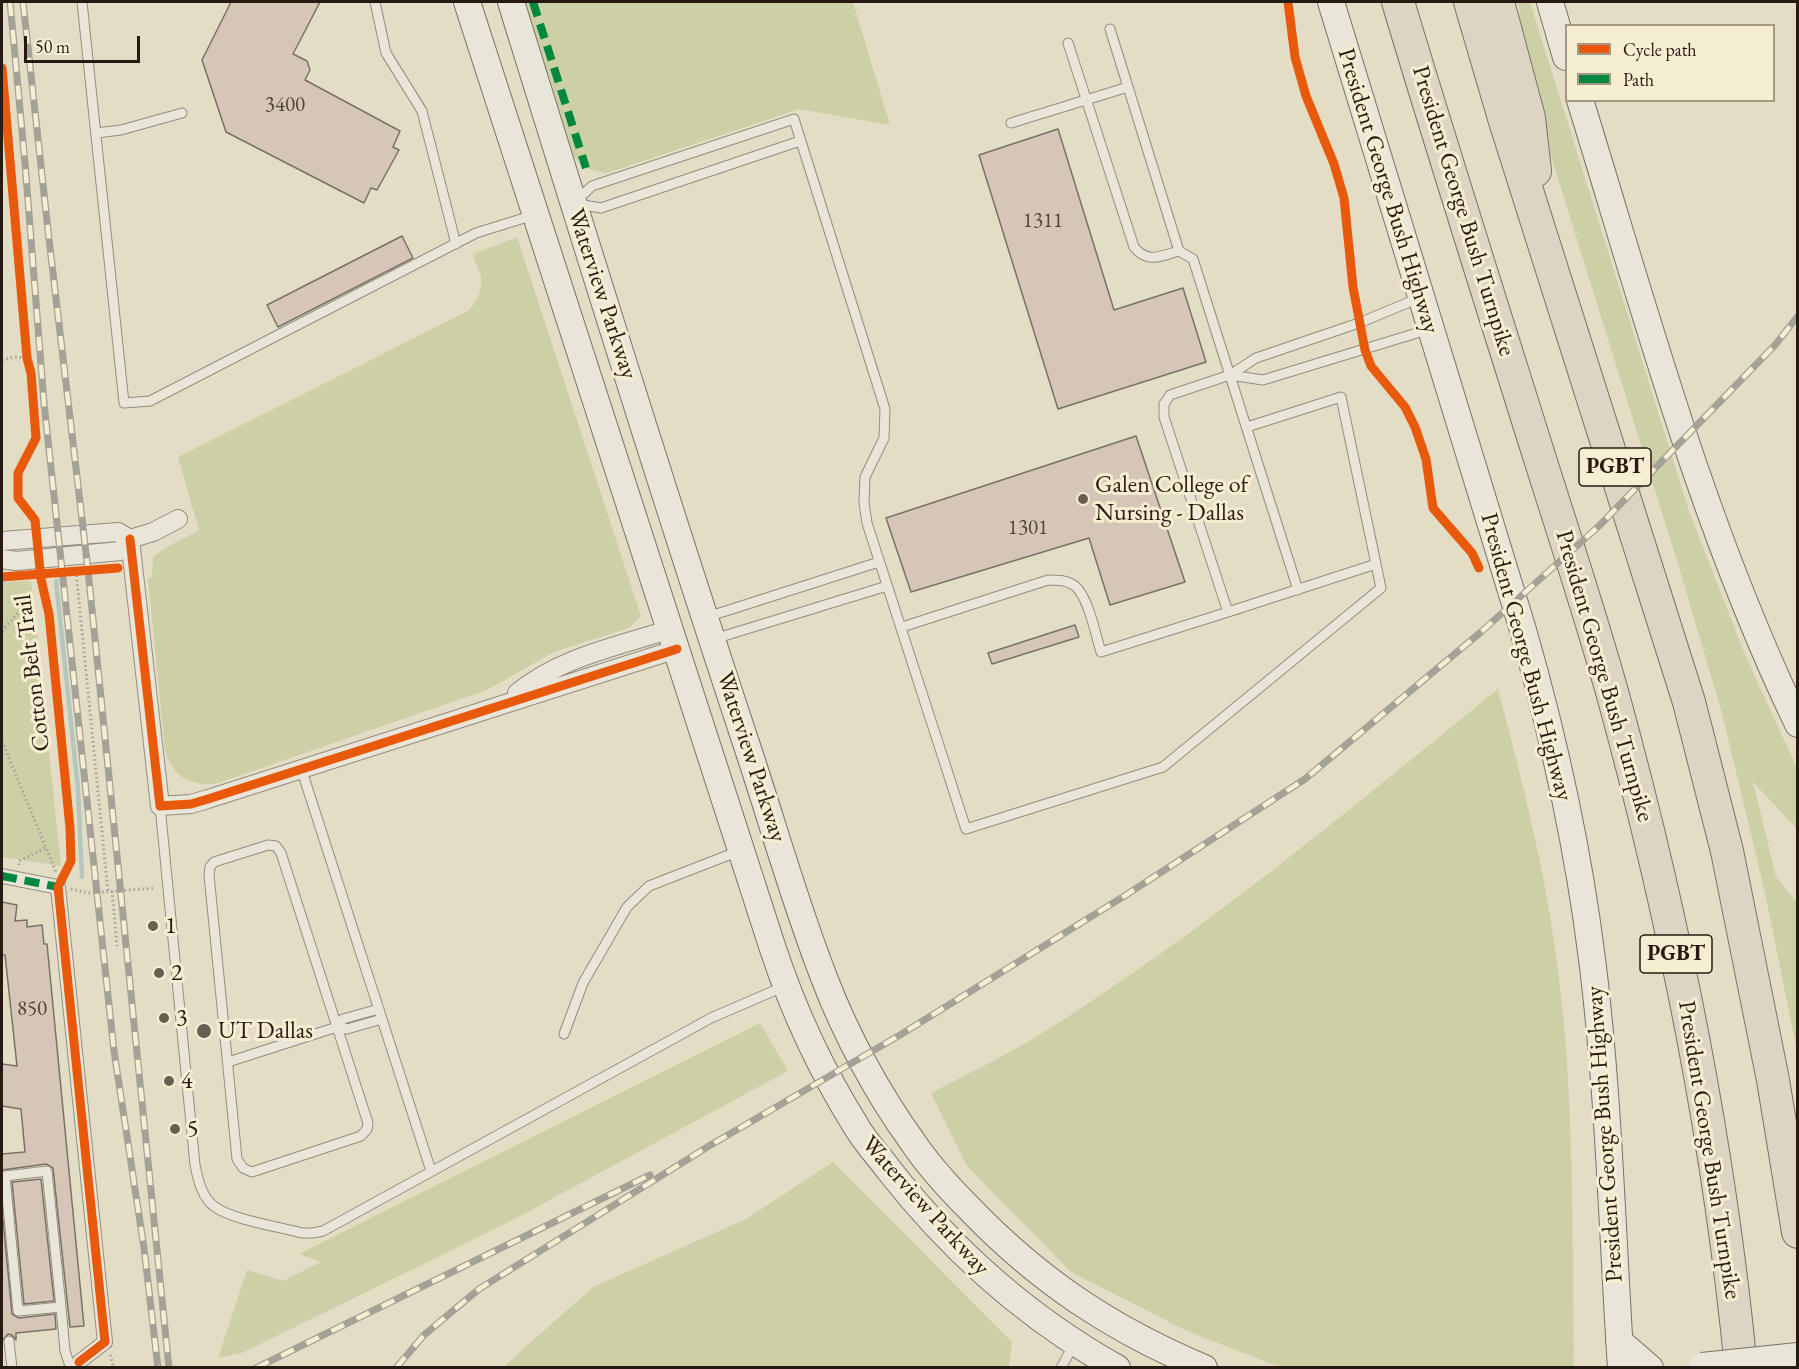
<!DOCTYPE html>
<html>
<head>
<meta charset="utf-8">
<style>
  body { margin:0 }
  #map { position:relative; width:1799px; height:1369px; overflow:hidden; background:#e4ddc5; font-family:"EB Garamond",serif }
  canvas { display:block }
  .frame { position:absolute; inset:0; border:3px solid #261a12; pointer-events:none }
  .legend { position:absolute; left:1565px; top:24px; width:210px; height:78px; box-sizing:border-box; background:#f6eed1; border:2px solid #a39985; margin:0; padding:8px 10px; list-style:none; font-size:18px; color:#261a12 }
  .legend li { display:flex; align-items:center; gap:12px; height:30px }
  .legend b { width:30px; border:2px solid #a39985 }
  .scale { position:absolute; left:24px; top:36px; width:116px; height:27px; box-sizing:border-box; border:3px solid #261a12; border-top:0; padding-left:8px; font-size:18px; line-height:21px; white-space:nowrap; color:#261a12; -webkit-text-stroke:4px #f6eed1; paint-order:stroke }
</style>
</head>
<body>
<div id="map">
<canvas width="1799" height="1369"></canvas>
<div class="frame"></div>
<ul class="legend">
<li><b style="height:8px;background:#e8590c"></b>Cycle path</li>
<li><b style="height:8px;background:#00873e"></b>Path</li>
</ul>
<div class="scale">50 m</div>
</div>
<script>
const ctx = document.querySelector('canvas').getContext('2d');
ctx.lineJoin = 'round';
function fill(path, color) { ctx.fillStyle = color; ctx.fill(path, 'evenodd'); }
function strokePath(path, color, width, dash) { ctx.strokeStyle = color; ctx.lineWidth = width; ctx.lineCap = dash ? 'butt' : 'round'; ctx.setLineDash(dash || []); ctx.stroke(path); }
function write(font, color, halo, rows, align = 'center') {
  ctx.font = font + ' "EB Garamond",serif'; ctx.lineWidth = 6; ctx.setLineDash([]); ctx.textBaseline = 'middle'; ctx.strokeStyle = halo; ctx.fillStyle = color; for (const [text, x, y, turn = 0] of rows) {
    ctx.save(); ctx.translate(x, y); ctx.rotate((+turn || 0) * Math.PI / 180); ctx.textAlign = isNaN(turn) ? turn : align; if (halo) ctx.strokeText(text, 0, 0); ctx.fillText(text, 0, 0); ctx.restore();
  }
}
const green = new Path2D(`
  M523 2H853L890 125 799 109 607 173C591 171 581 167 571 153Z
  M1518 2H1530L1690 514 1746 657 1797 768V829L1753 782 1776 877 1797 902V1052L1765 893 1723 717 1678 564 1526 76 1508 10 1515 6 1521 17Z
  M517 237 641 616 629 628 554 652 487 690 215 784C188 785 173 777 165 750L148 579 152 577 153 557C165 546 185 539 199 530L178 457 468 311C477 302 483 290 481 277 479 268 474 263 473 254Z
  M31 581 34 607 61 866 2 857V582Z
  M1498 689C1521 777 1544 865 1556 955 1575 1091 1572 1230 1574 1367H1279L1187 1331 1071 1272 967 1166 931 1093C967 1074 1005 1056 1039 1035 1202 933 1349 810 1498 689Z
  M760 1023 788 1071 509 1222 242 1353 218 1358 247 1270 283 1281 321 1262 299 1254Z
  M833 1162 1012 1342 1009 1367H503L593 1287 746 1219Z`);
const stream = new Path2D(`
  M56 581 78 789 82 877`);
const building = new Path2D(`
  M231 2H320L293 54 307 61 310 70 305 80 400 131 393 147 399 150 377 190 371 188 364 203 226 132 202 60Z
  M1058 129 1114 310 1183 288 1206 362 1058 409 979 155Z
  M402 236 413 258 278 327 267 305Z
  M1136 436 1185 582 1110 605 1089 538 911 592 886 518Z
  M1075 625 1079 637 992 664 988 653Z
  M2 902 17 905 15 921 27 920V927L42 925 44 944H47L84 1326 70 1327 53 1168 46 1164 2 1170V1154L25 1152 21 1109 2 1106V1064L17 1066 5 955H2Z
  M41 1179 54 1301 24 1304 12 1182Z
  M2 1210 12 1314 19 1318 55 1314 56 1329 16 1333V1340L12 1335 8 1334 2 1341Z`);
const path = new Path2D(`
  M2 360 14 357 27 358
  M76 571 108 892
  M2 631 28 602
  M2 741 56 872
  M19 865V861L47 847
  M71 889 90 893 156 888
  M112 891 117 946
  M110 1355 114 1368`);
const service = new Path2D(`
  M82 2 124 403 150 401 476 233 534 215
  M375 2 386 53 422 111 456 244
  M1110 29 1179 251 1193 259 1298 590
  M1068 43 1134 247C1148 264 1160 256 1179 251
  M1011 123 1128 87
  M96 133 121 130 182 113
  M575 202 592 186 794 119 885 409 884 438 865 477 864 503 867 523 966 829 1163 767 1381 588 1341 397 1247 427
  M577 204 601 208 800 141
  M1230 375 1263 380 1430 329
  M1228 612 1376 564
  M707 617 879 562
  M902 627 1048 580C1058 580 1067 580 1075 586 1088 596 1096 636 1101 652L1228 612 1164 417V404L1170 395 1230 375 1256 358 1359 323 1419 298
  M714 639 887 586
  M301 768 431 1171
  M160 806 195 1165C198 1180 202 1198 215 1207 233 1220 280 1227 302 1233H313L323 1231 711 1018 785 986
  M268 845 276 846 281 853 368 1123 367 1129 361 1136 252 1172 243 1168 237 1159 209 875 210 867 214 862Z
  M337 1027 343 1019 379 1009
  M564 1034 583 983 627 907 649 886 739 851
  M228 1062 337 1027 347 1029 382 1019
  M61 1307 47 1171 5 1176 18 1311 61 1307 65 1351 70 1366
  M9 1341 12 1368
  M1061 1368 1074 1344`);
const pedestrian = new Path2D(`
  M2 876 58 887 105 1342 79 1362`);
const minor = new Path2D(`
  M130 539 160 806 191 804 208 799 677 649
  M2 541 118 532 130 539
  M2 559 16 561 120 551 130 539 153 532 178 519
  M517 693C560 657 619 646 671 629`);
const secondary = new Path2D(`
  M467 2 773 949C794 1012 821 1070 856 1126 865 1142 878 1155 889 1170 953 1252 1026 1317 1117 1368
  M511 2C588 250 665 499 747 746 773 824 795 904 825 980 846 1035 878 1094 912 1141 928 1165 948 1187 969 1208 1038 1280 1111 1329 1204 1368
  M1331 2 1523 630C1554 738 1578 847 1592 959 1609 1094 1612 1231 1621 1368
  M1550 2 1566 57
  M1580 100C1645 310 1702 525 1798 724
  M1619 1341 1650 1368`);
const motorway = new Path2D(`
  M1398 2C1444 155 1493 309 1541 462 1566 541 1592 620 1614 699 1674 918 1719 1142 1741 1368
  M1470 2 1504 118 1689 702 1727 851 1773 1080 1798 1232
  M1498 2 1529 118 1535 171`);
const rail = new Path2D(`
  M10 2 25 163 44 403 114 1051 144 1248 158 1368
  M23 2 49 239 88 570 169 1368
  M256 1368 650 1175
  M396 1368 424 1335 479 1289 709 1146 900 1035 1126 895 1305 779 1481 632 1599 526 1775 345 1798 316`);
const secondaryBridge = new Path2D(`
  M1702 1366 1798 1356`);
const quiet = new Path2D(`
  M533 2 586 168
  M2 876 58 887 59 892`);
const cycleway = new Path2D(`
  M1288 2 1295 57 1306 96 1334 164 1344 198 1353 287 1365 350 1371 366 1405 407 1415 427 1426 459 1433 508 1472 553 1479 568
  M2 68 27 358 31 373 36 438 18 473V498L35 520 41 579 49 614 70 828 71 861 58 887
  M130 539 160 806 191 804 208 799 677 649
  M2 577 118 568
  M58 887 105 1342 79 1362`);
const markers = [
  [1083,499,6,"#685e51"],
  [153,926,6,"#685e51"],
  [159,973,6,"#685e51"],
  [164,1018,6,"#685e51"],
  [204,1031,8,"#685e51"],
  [169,1081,6,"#685e51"],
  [175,1129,6,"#685e51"]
];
const numberNames = [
  ["3400",285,105],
  ["1311",1043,221],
  ["1301",1028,528],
  ["850",32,1009]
];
const shields = [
  [1615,467,72],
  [1676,954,72]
];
const shieldNames = [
  ["PGBT",1615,467],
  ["PGBT",1676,954]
];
const streetNames = [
  ["President George Bush Highway",1388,191,73],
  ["President George Bush Turnpike",1463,211,73],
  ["Waterview Parkway",602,294,72],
  ["President George Bush Highway",1526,657,75],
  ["Cotton Belt Trail",33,673,-97],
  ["President George Bush Turnpike",1604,676,74],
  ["Waterview Parkway",751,757,72],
  ["President George Bush Highway",1605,1134,-94],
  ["President George Bush Turnpike",1709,1150,81],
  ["Waterview Parkway",925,1206,48]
];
const poiNames = [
  ["Galen College of",1095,485],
  ["Nursing - Dallas",1095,513],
  ["1",165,926],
  ["2",171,973],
  ["3",176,1018],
  ["UT Dallas",218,1031],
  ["4",181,1081],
  ["5",187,1129]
];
fill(green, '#cdd0a7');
strokePath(stream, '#b4c6bd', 4.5);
fill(building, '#d6c6b7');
strokePath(building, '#787266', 1.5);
strokePath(service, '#938d7f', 11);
strokePath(pedestrian, '#938d7f', 16);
strokePath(minor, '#938d7f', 20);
strokePath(secondary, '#787266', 28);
strokePath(motorway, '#787266', 34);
strokePath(path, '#a4a197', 3, [1.5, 3]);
strokePath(service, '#e9e6d9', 9);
strokePath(pedestrian, '#e9e6d9', 14);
strokePath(minor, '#e9e6d9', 18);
strokePath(secondary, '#e9e6d9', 26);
strokePath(motorway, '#dcd5c4', 32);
strokePath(rail, '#a4a197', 7);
strokePath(rail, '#f6eed1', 4.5, [14]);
strokePath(secondaryBridge, '#787266', 28, []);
strokePath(secondaryBridge, '#e9e6d9', 26);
strokePath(quiet, '#00873e', 8, [15, 8]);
strokePath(cycleway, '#e8590c', 9);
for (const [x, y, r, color] of markers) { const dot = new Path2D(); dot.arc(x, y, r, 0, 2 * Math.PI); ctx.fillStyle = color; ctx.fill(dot); strokePath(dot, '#f6eed1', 2); }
write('21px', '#52453b', null, numberNames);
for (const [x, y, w] of shields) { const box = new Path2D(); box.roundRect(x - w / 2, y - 19, w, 38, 4.5); ctx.fillStyle = '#f6eed1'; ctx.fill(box); strokePath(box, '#261a12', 1.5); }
write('bold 22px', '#261a12', null, shieldNames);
write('24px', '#261a12', '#f6eed1', streetNames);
write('24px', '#261a12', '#f6eed1', poiNames, 'left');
</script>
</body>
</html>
